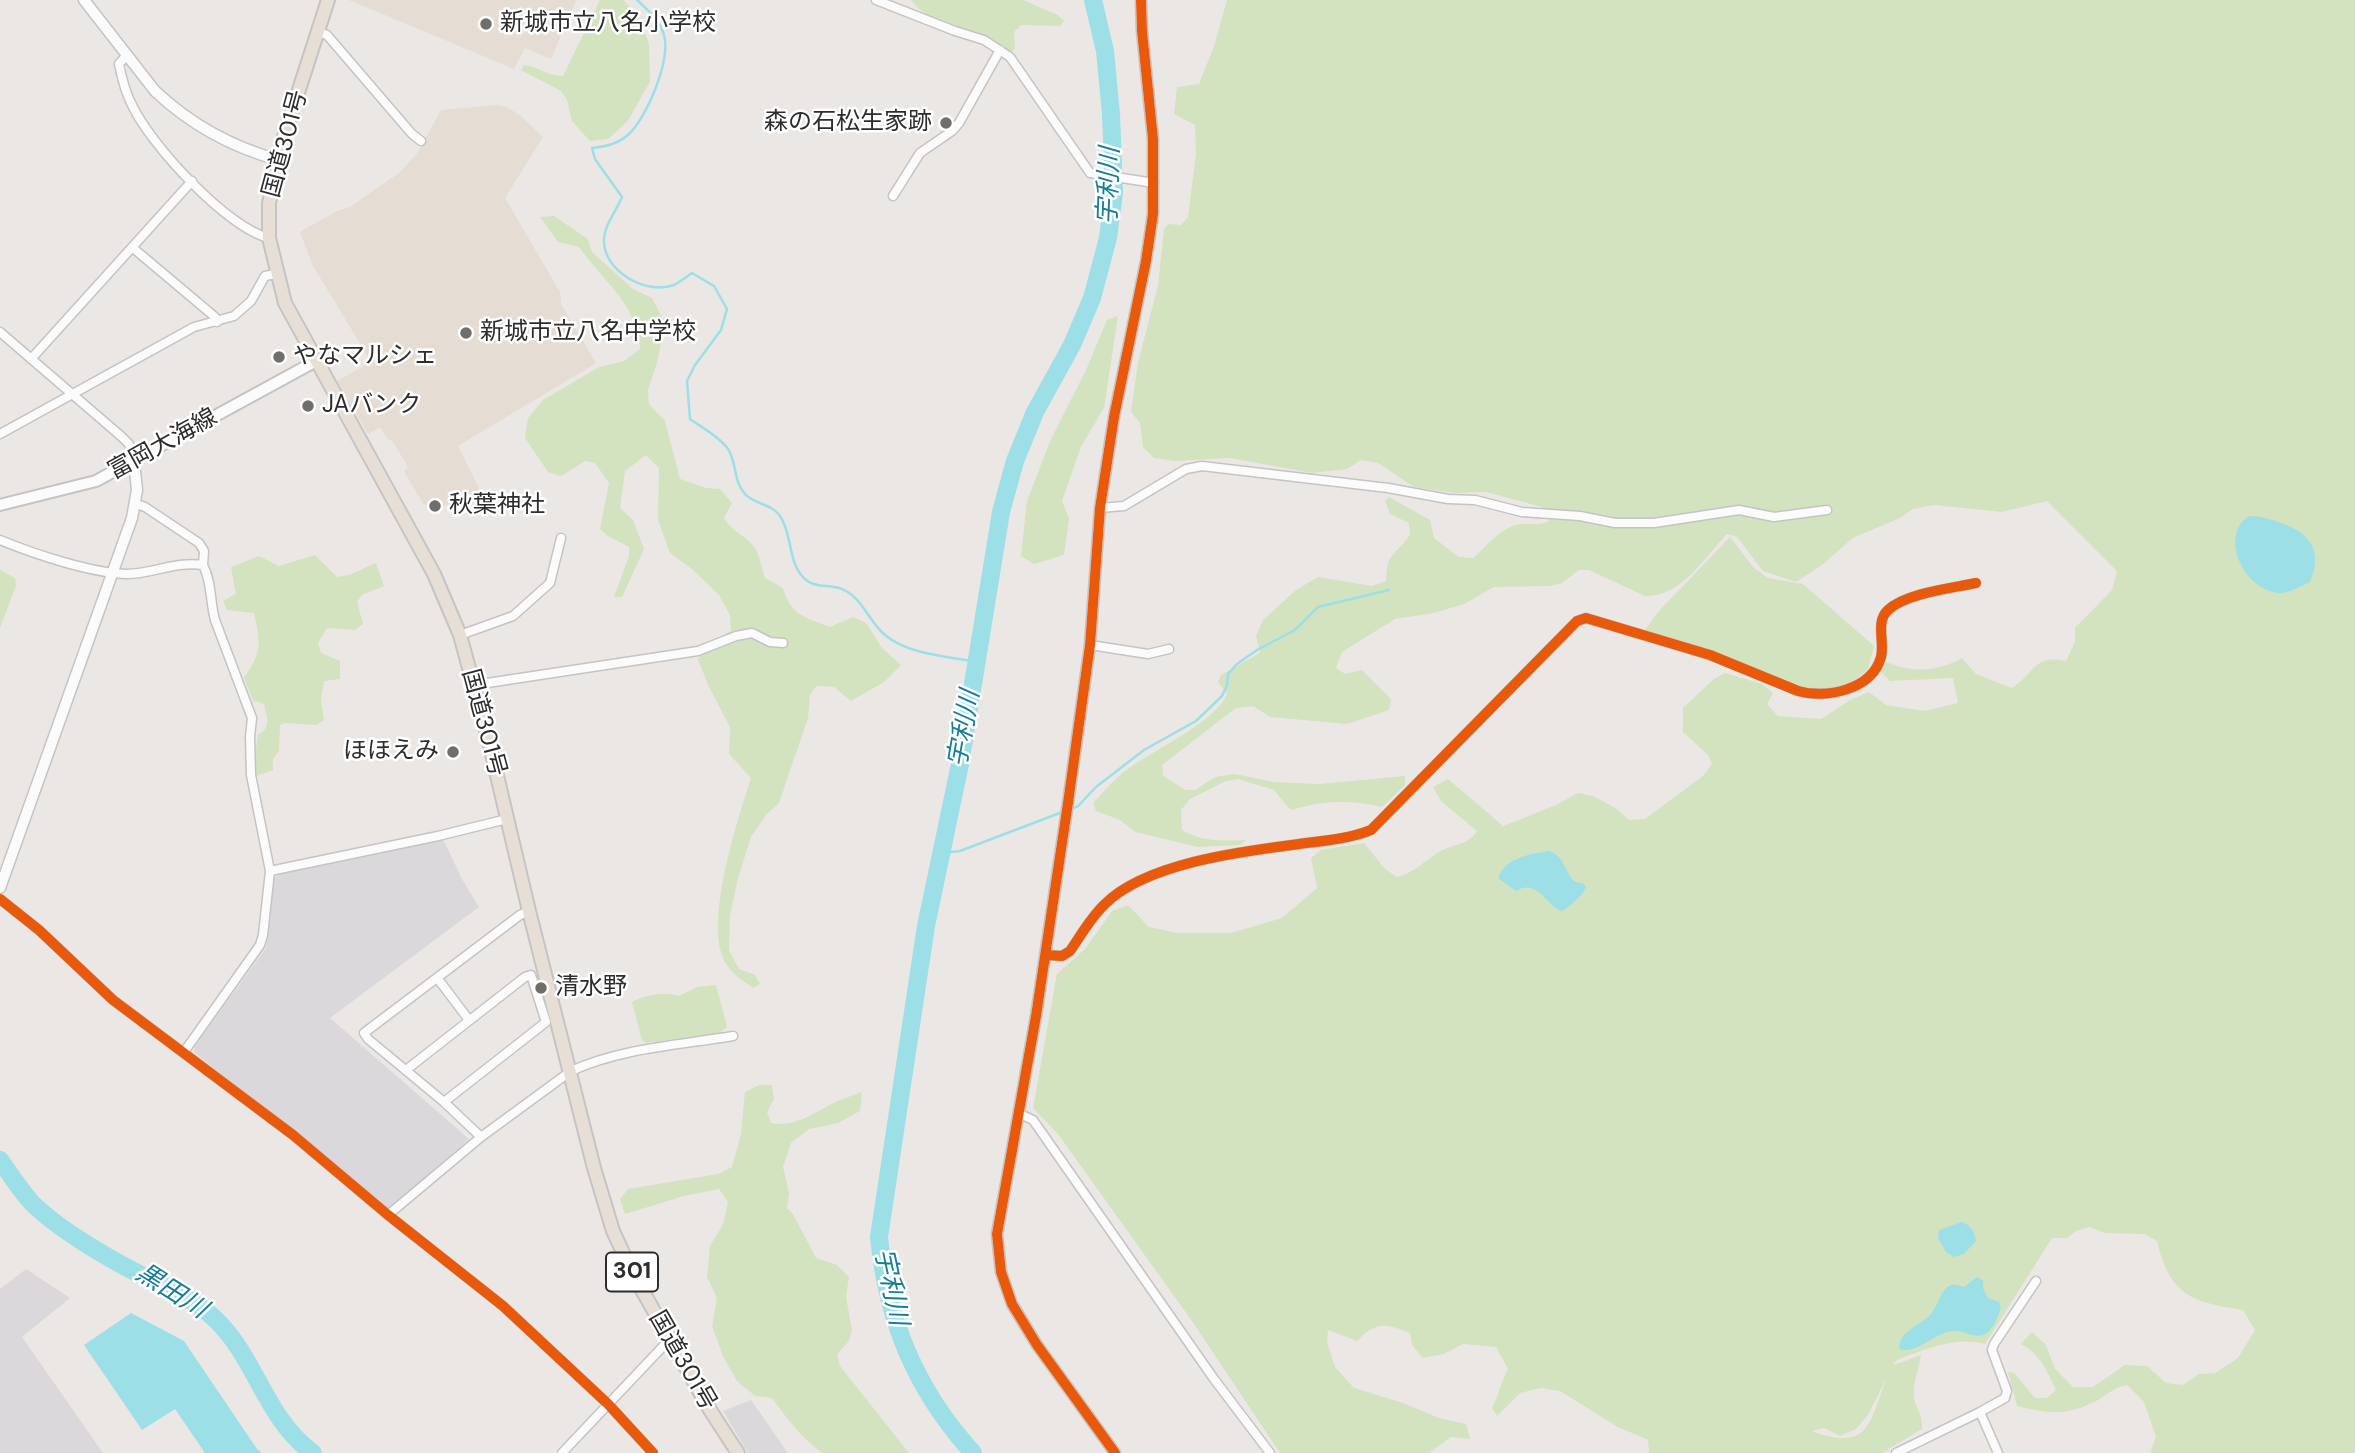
<!DOCTYPE html>
<html>
<head>
<meta charset="utf-8">
<style>
  body { margin:0 }
  canvas { display:block; background:#ebe7e4 }
</style>
</head>
<body>
<canvas width="2355" height="1453"></canvas>
<script>
const ctx = document.querySelector('canvas').getContext('2d');
ctx.lineJoin = 'round';
function fill(path, color) { ctx.fillStyle = color; ctx.fill(path, 'evenodd'); }
function strokePath(path, color, width, dash) { ctx.strokeStyle = color; ctx.lineWidth = width; ctx.lineCap = dash ? 'butt' : 'round'; ctx.setLineDash(dash || []); ctx.stroke(path); }
function write(font, color, halo, rows, align = 'center') {
  ctx.font = font + ' "DM Sans","Noto Sans JP",sans-serif'; ctx.lineWidth = 5; ctx.setLineDash([]); ctx.textBaseline = 'middle'; ctx.strokeStyle = halo; ctx.fillStyle = color; for (const [text, x, y, turn = 0] of rows) {
    ctx.save(); ctx.translate(x, y); ctx.rotate((+turn || 0) * Math.PI / 180); ctx.textAlign = isNaN(turn) ? turn : align; if (halo) ctx.strokeText(text, 0, 0); ctx.fillText(text, 0, 0); ctx.restore();
  }
}
const industrial = new Path2D(`
  M443 839 462 879 479 907 330 1018 469 1139 387 1211 194 1052 195 1046 266 948 274 879 279 874Z
  M26 1269 70 1298 22 1337 103 1453H0V1289Z
  M751 1400 788 1453H748L723 1411Z`);
const education = new Path2D(`
  M349 0H576L551 59 525 48 514 69Z
  M496 105 507 107 521 116 543 137 505 198 560 292 561 304 596 363 458 446 480 490 440 508 423 504 404 471 408 467 392 440 389 441 380 427 368 434 337 381 371 362 312 264 300 232 337 211 350 207 399 173 416 155 441 110Z`);
const green = new Path2D(`
  M600 0H623L637 14 649 44 650 82 627 122 608 139 590 141 572 121 567 100 561 91 521 70 524 65C539 67 547 76 563 76Z
  M911 0H1023L1058 15 1064 21 1060 26 1021 25 1014 32 1015 49 1011 52C1002 46 993 38 982 34 960 25 926 22 911 0Z
  M1227 0H2355V1453H2150L2156 1437 2144 1402 2127 1385C2115 1387 2109 1393 2098 1400 2068 1416 2049 1414 2017 1406L2008 1372 2014 1373 2035 1398H2047L2056 1390C2047 1371 2040 1354 2021 1344L2032 1332 2046 1345 2055 1369 2073 1387H2093L2125 1365 2147 1366 2166 1383 2183 1385 2199 1374 2215 1373 2238 1358 2255 1330 2243 1310C2192 1302 2170 1296 2157 1241L2144 1234 2105 1233 2089 1227 2076 1231 2067 1238H2052L1985 1344C1955 1336 1927 1349 1899 1359L1894 1363V1365L1921 1355C1919 1369 1913 1381 1914 1396 1915 1409 1923 1413 1922 1429L1882 1453H1649L1648 1440 1618 1427 1560 1391 1541 1388 1520 1393 1497 1416 1492 1408C1499 1395 1501 1382 1508 1369L1496 1347 1463 1344 1444 1354 1423 1358 1412 1345 1410 1333C1386 1323 1376 1321 1357 1341L1328 1330 1327 1342 1335 1367 1354 1388 1403 1403 1439 1418 1466 1424 1470 1439 1451 1437 1429 1453H1280L1192 1321 1058 1134 1033 1108 1057 974 1085 949 1112 911 1128 905 1149 927 1177 933H1231L1282 918 1317 888 1311 858 1321 850 1364 843 1385 869 1397 877C1414 873 1424 861 1439 852 1452 844 1469 845 1477 831L1441 801 1433 787 1448 779 1502 825 1501 827 1556 805 1578 793 1593 796 1617 809 1629 820 1645 819 1703 776 1712 764 1708 755 1683 732V708L1714 679 1725 673 1762 684 1773 693 1767 704 1778 716 1821 719 1850 700 1869 692 1886 705 1925 711 1958 703 1953 678 1890 681 1879 670 1886 662C1911 673 1938 672 1962 658L1976 674 2012 688C2034 674 2035 653 2066 661L2075 642V628L2112 590 2117 571 2047 501 2002 512 1934 505 1913 509 1900 518 1853 538 1822 565 1796 582 1763 571 1737 537 1727 534C1704 558 1681 597 1645 596L1589 570H1579L1562 583 1550 586 1494 587 1464 604 1434 613 1395 619 1342 652 1336 668 1345 674 1362 670 1391 699 1389 710 1347 724 1270 717 1253 706 1236 708 1162 765 1163 776 1186 790H1195L1215 777 1235 774 1274 782 1319 784 1405 776V785L1382 807C1351 800 1323 800 1292 810L1287 806 1274 790 1238 779 1226 781 1190 799 1181 810 1182 830C1202 842 1223 841 1246 840L1240 845 1198 847 1135 832 1120 820 1096 811 1093 803C1104 792 1115 778 1128 769 1153 750 1216 722 1227 694L1218 682 1221 675 1260 653 1256 636 1263 620 1296 590 1318 577 1372 586 1386 581C1387 551 1395 556 1410 535L1409 523 1390 514 1385 501 1389 497 1430 520 1434 538 1459 557 1473 558C1487 546 1497 531 1515 525 1526 522 1539 527 1549 521L1542 507 1486 492 1455 493 1414 487 1378 463 1361 460 1347 469 1312 473 1230 458 1175 461 1154 458 1143 447 1140 423 1131 412 1138 362 1158 286 1164 229 1168 224 1181 225 1188 217 1196 154 1195 125 1174 114 1177 87 1199 84 1214 46ZM1887 1377C1870 1421 1870 1453 1812 1431L1824 1428 1840 1436 1856 1429 1868 1415Z
  M554 216 588 239 592 252 633 289 652 298 665 323 657 363 648 390 649 404 665 421 680 479 706 488 720 489 732 503 724 518C734 534 748 536 756 550 760 558 762 569 765 578L783 588C790 615 806 618 830 627L853 617 866 623 882 648 901 665 884 682 851 701 834 687 817 686 810 694 808 718 779 803 766 815 751 837 738 878 730 916 729 950 739 969 755 975 760 984 753 988C740 979 725 969 721 952 709 909 737 821 751 778L729 754 730 727 708 685 698 659 707 644 731 631 730 615 719 595 692 569 670 553 658 520 659 468 646 455 625 471 620 508 633 520 644 549 622 597H614L629 556V547L608 536 600 529 609 483 595 463 585 461 561 476 548 472 525 438 528 418 543 400 599 367 624 361 640 349C639 306 602 280 579 247L558 242 540 217Z
  M1118 316 1104 408 1081 447 1062 501 1069 519 1064 555 1034 564 1021 556 1027 501 1051 439 1086 370 1107 320Z
  M1730 537 1754 568 1768 578 1803 584 1874 646 1868 669 1856 679 1835 690H1817L1797 688 1758 670 1645 630 1658 612Z
  M315 555 337 577 349 575 376 563 384 586 362 595 357 602 363 624 355 630 327 628 318 643 321 653 340 661V679L324 681 321 699 324 720 316 725 285 723 280 725 279 751 273 759V770L256 776 255 755 258 735C272 727 267 718 264 704L253 700 244 678C262 651 261 645 254 613L227 610 223 601 236 594 231 567 259 556 279 566Z
  M0 570 15 578 16 586 0 628Z
  M716 985 727 1027 719 1033 646 1043 642 1040 632 1002C647 994 663 992 679 996L697 987Z
  M759 1085H772L774 1099 767 1112 771 1123C798 1128 817 1110 840 1100 847 1097 855 1095 862 1092L860 1111 838 1123 809 1129 791 1143 783 1167 789 1193 787 1208 793 1214 816 1258 837 1265 849 1277 846 1297 852 1330 849 1341 837 1354 840 1366 909 1453H822C800 1436 789 1421 772 1398L755 1396 737 1381 723 1356 712 1326 717 1298 707 1277 710 1246 723 1224 728 1202 719 1189 684 1196 625 1214 620 1199 628 1189 718 1174 732 1167 741 1134 745 1092Z`);
const water = new Path2D(`
  M2249 516C2261 516 2270 519 2281 523 2311 533 2323 552 2310 582 2300 586 2290 593 2280 593 2246 592 2217 537 2249 516Z
  M1549 851C1570 858 1564 884 1583 883L1586 887C1582 897 1571 904 1563 911 1547 908 1538 877 1516 891L1498 878C1505 858 1530 854 1549 851Z
  M1961 1222C1970 1224 1975 1232 1976 1241L1964 1254 1954 1257 1946 1252 1938 1238 1939 1230Z
  M1977 1277 1983 1281V1288L1988 1298 1999 1302 2001 1308C1998 1316 1995 1326 1988 1332 1977 1341 1967 1331 1956 1331 1937 1329 1919 1355 1899 1349 1900 1330 1917 1328 1929 1316 1937 1308 1940 1293 1947 1287 1953 1283 1958 1285 1964 1287Z
  M131 1313 184 1341 257 1449 262 1453H205L175 1409 142 1430 84 1345Z`);
const stream = new Path2D(`
  M637 0C647 9 660 21 664 35 671 60 647 118 628 135 619 143 604 147 592 148L595 159 622 197C616 212 603 226 604 242 605 272 646 295 674 285 680 282 686 277 692 273L714 286 727 309 721 330 695 365 687 381 690 419C701 427 720 437 728 449 737 462 733 481 745 494 755 505 771 503 780 516 792 533 788 560 802 576 814 591 832 582 846 591 863 600 870 623 885 635 909 655 947 656 977 662
  M1072 809 1078 806 1096 787 1144 750 1196 721 1222 696 1227 685 1228 674 1237 664 1257 650 1295 630 1318 607 1389 590
  M943 853 960 851 1065 811`);
const river = new Path2D(`
  M0 1160C10 1174 20 1190 32 1203 58 1229 106 1257 139 1274 163 1286 192 1298 213 1317 256 1356 265 1419 313 1453
  M973 1453C916 1390 887 1321 879 1237L926 926 960 764 1001 512 1015 461 1035 412 1072 345 1092 298 1108 238 1114 193 1111 114 1105 51 1093 0`);
const minor = new Path2D(`
  M876 0 955 31 984 40 1010 57 1090 173 1154 183
  M316 31 327 35 412 134 421 141
  M127 55 119 64C122 79 125 92 132 105 150 144 227 228 269 238
  M893 196 920 153 952 131 959 123 1000 50
  M133 248 215 317 217 322
  M0 332 122 437 129 444 134 461
  M31 359 192 181
  M0 434 194 327 234 316 251 301 265 276 276 274
  M136 504 145 507 199 543 204 551 203 565
  M1100 508 1124 506 1186 469 1202 466 1388 488 1448 499 1475 500 1522 512 1580 516 1615 523H1654L1739 510 1774 517 1827 510
  M0 540C34 554 91 573 127 574 152 574 175 561 203 565 212 582 210 602 215 620L252 718 250 737 251 775 270 871 263 935 260 945 184 1052
  M460 635 513 616 550 583 561 538
  M1090 645 1148 654 1169 649
  M474 685 698 651 736 636 752 633 770 642 783 643
  M270 871 438 836 507 819
  M0 899 39 930 113 1000 293 1135 388 1215 503 1306 608 1404 653 1453
  M1046 955 1062 956 1070 951C1081 935 1091 917 1105 904 1145 864 1238 852 1292 845 1318 841 1346 840 1371 830L1577 621 1586 618 1710 655 1798 691C1826 699 1872 690 1881 657 1885 642 1875 622 1888 610 1906 593 1953 588 1976 583
  M438 979 469 1020
  M406 1070 525 977 531 975 546 1022 444 1102
  M1018 1113 1033 1120 1214 1379 1270 1453
  M481 1137 444 1102 368 1039 364 1033 520 915 529 911
  M388 1215 481 1137 571 1071C621 1048 680 1045 733 1036
  M1980 1412 2005 1398 2007 1391 1992 1350 1994 1344 2036 1281
  M562 1453 670 1339
  M1896 1453 1980 1412 1998 1453`);
const tertiary = new Path2D(`
  M84 0 155 91C191 125 231 147 279 160
  M0 888 132 518 137 490 134 461
  M1115 1453 1037 1345 1012 1304 1001 1272 997 1234 1036 1016 1068 803 1090 645 1100 508 1114 417 1146 261 1153 214V139L1142 31 1141 0`);
const secondary = new Path2D(`
  M0 505 96 481 316 361`);
const trunk = new Path2D(`
  M328 0 285 133 269 203V238L285 303 434 574 460 635 490 746 529 911 594 1168 613 1231 633 1274 710 1410 738 1453`);
const cycleway = new Path2D(`
  M0 899 39 930 113 1000 293 1135 388 1215 503 1306 608 1404 653 1453
  M1046 955 1062 956 1070 951C1081 935 1091 917 1105 904 1145 864 1238 852 1292 845 1318 841 1346 840 1371 830L1577 621 1586 618 1710 655 1798 691C1826 699 1872 690 1881 657 1885 642 1875 622 1888 610 1906 593 1953 588 1976 583
  M1115 1453 1037 1345 1012 1304 1001 1272 997 1234 1036 1016 1068 803 1090 645 1100 508 1114 417 1146 261 1153 214V139L1142 31 1141 0`);
const markers = [
  [486,24,7,"#706e6d"],
  [946,123,7,"#706e6d"],
  [466,333,7,"#706e6d"],
  [279,357,7,"#706e6d"],
  [308,406,7,"#706e6d"],
  [435,506,7,"#706e6d"],
  [453,752,7,"#706e6d"],
  [541,988,7,"#706e6d"]
];
const shields = [
  [632,1272,52]
];
const shieldNames = [
  ["301",632,1272]
];
const poiNames = [
  ["新城市立八名小学校",500,24],
  ["森の石松生家跡",932,123,"right"],
  ["新城市立八名中学校",480,333],
  ["やなマルシェ",293,357],
  ["JAバンク",322,406],
  ["秋葉神社",449,506],
  ["ほほえみ",439,752,"right"],
  ["清水野",555,988]
];
const streetNames = [
  ["国道301号",286,144,-75],
  ["富岡大海線",163,445,-29],
  ["国道301号",483,723,75],
  ["国道301号",682,1361,60]
];
const waterNames = [
  ["宇利川",1110,186,-88],
  ["宇利川",965,729,-80],
  ["宇利川",890,1287,78],
  ["黒田川",171,1292,32]
];
fill(industrial, '#dbd8db');
fill(education, '#e5dcd3');
fill(green, '#d3e3bf');
fill(water, '#9ddfe7');
strokePath(stream, '#9ddfe7', 2.5);
strokePath(river, '#9ddfe7', 18);
strokePath(minor, '#c5c4c4', 11);
strokePath(tertiary, '#c5c4c4', 13);
strokePath(secondary, '#c5c4c4', 14);
strokePath(trunk, '#c6c4c3', 16);
strokePath(minor, '#fcfbfb', 8);
strokePath(tertiary, '#fcfbfb', 10);
strokePath(secondary, '#fcfbfb', 10);
strokePath(trunk, '#e7ded6', 12);
strokePath(cycleway, '#e8590c', 10);
for (const [x, y, r, color] of markers) { const dot = new Path2D(); dot.arc(x, y, r, 0, 2 * Math.PI); ctx.fillStyle = color; ctx.fill(dot); strokePath(dot, '#fff', 2.5); }
for (const [x, y, w] of shields) { const box = new Path2D(); box.roundRect(x - w / 2, y - 19.5, w, 39, 5); ctx.fillStyle = '#fff'; ctx.fill(box); strokePath(box, '#2d2d2d', 2); }
write('bold 23px', '#2d2d2d', null, shieldNames);
write('24px', '#2d2d2d', '#fff', poiNames, 'left');
write('24px', '#2d2d2d', '#fff', streetNames);
write('italic 26px', '#167e98', '#fff', waterNames);
</script>
</body>
</html>
